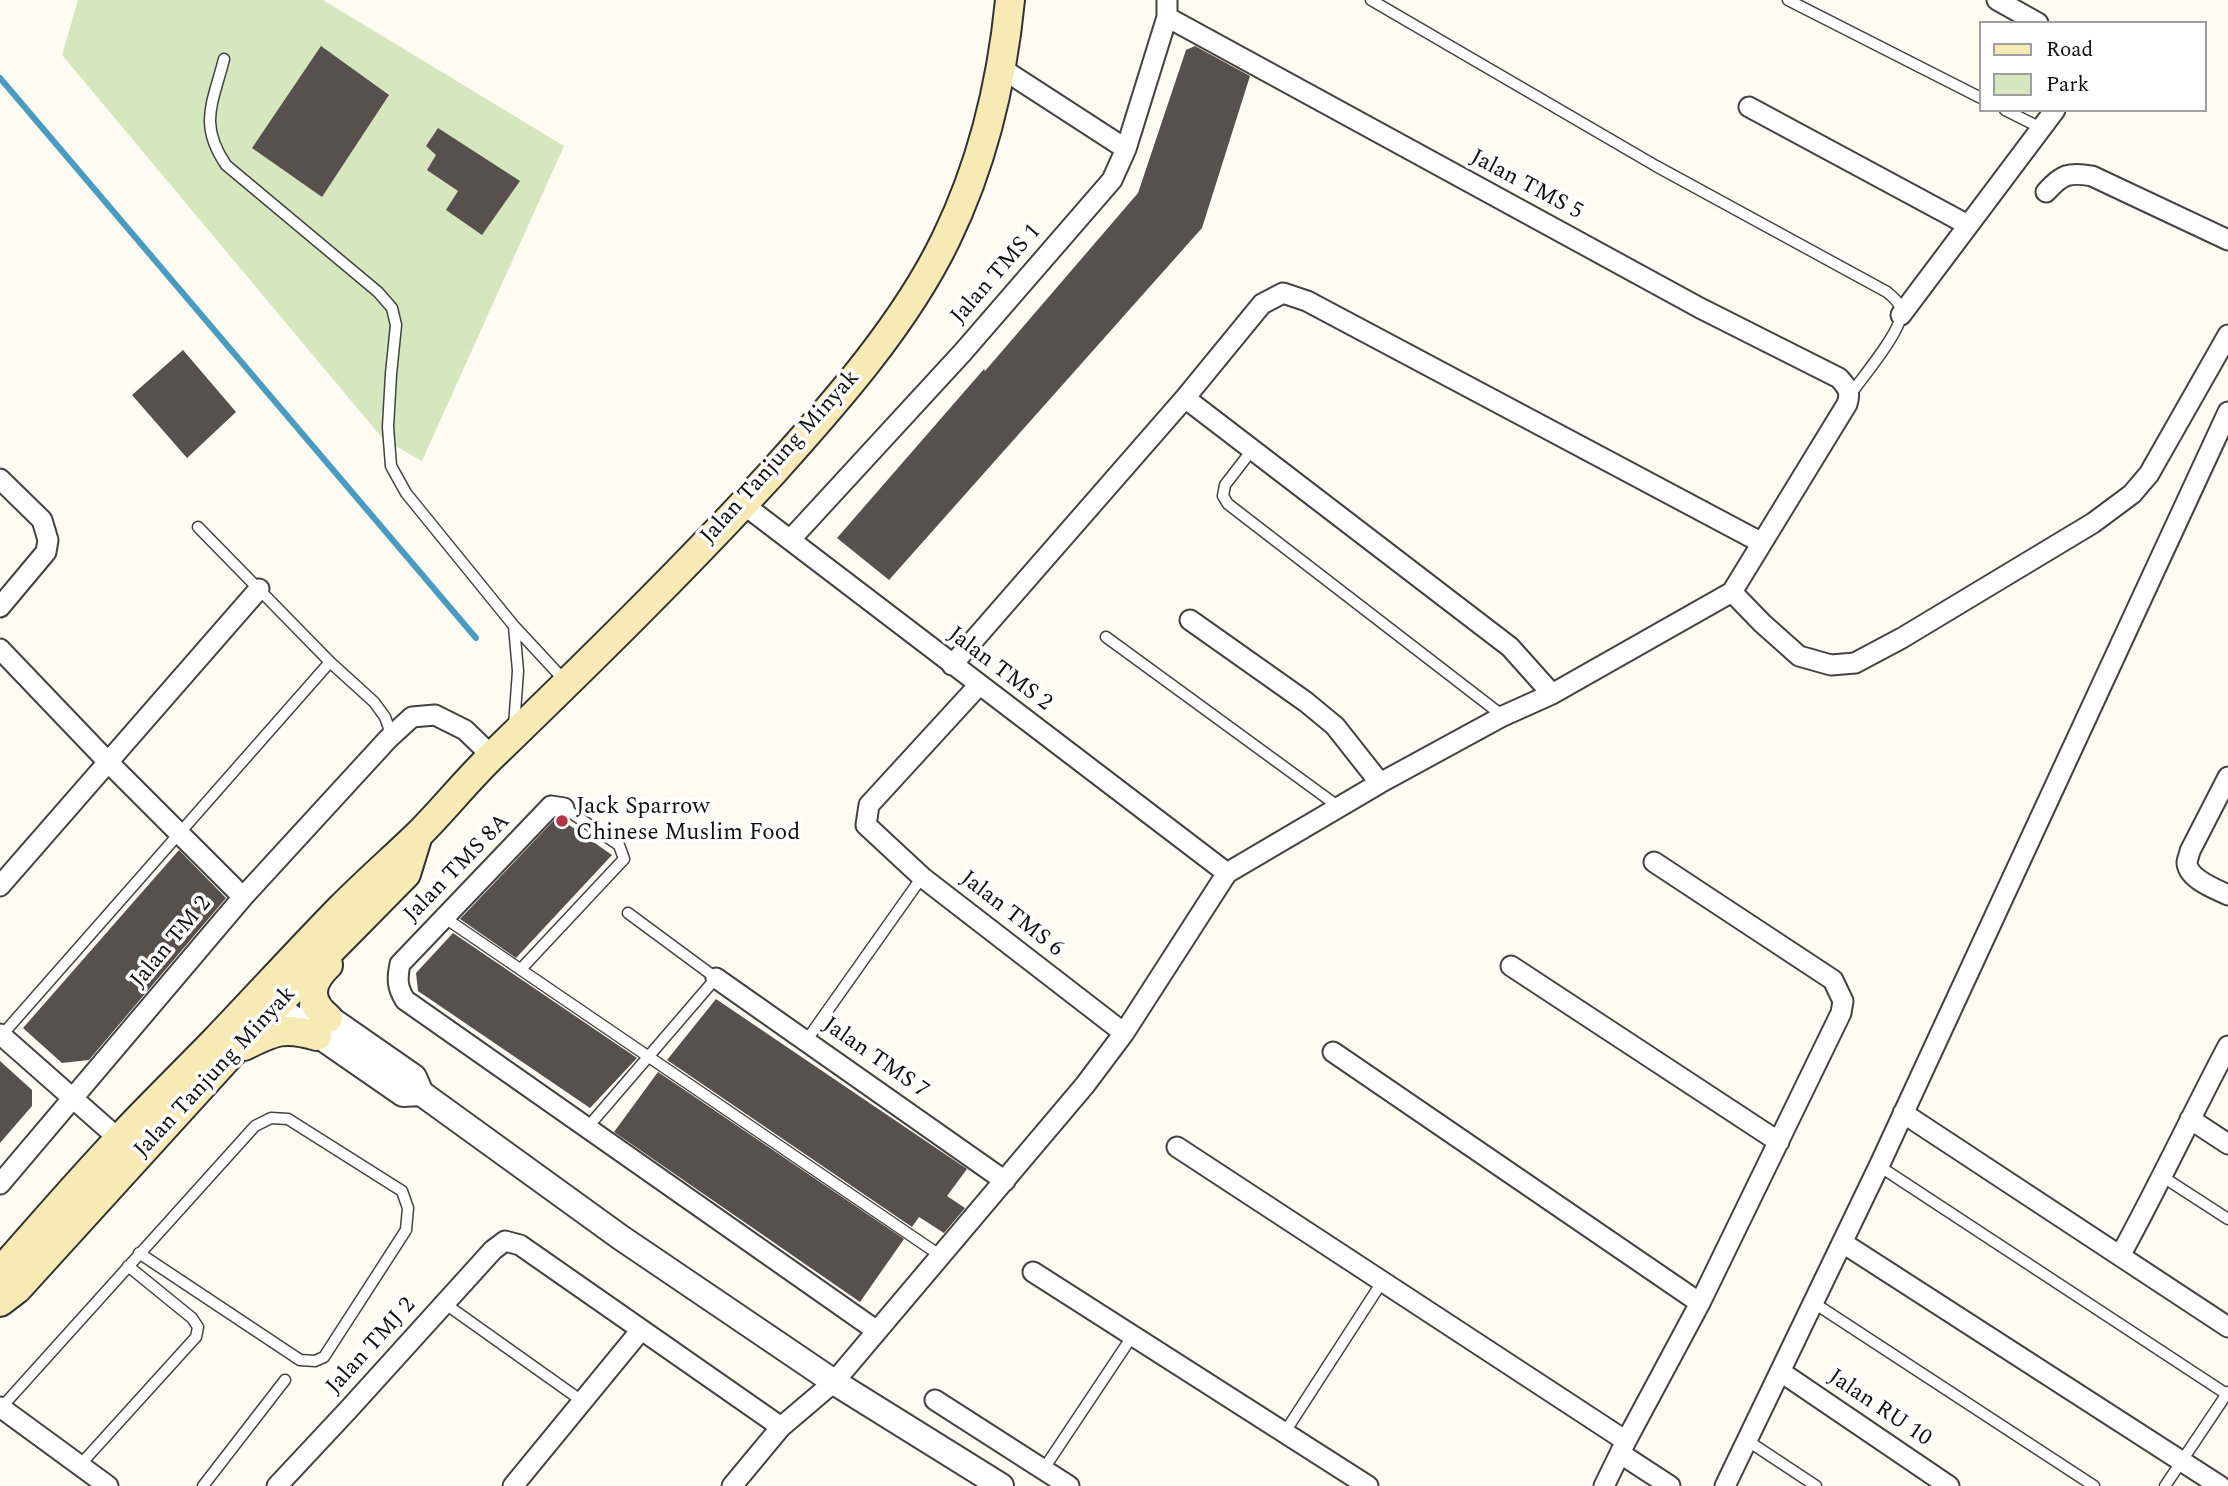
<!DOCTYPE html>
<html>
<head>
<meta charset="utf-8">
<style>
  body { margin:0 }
  #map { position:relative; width:2228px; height:1486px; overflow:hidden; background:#fefbf3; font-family:Spectral,serif }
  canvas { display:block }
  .legend { position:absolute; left:1979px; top:21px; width:228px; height:91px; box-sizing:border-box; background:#fff; border:2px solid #9f9f9f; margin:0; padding:9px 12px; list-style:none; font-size:21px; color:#101010 }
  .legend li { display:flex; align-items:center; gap:14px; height:35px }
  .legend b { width:35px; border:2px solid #9f9f9f }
</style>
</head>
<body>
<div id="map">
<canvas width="2228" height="1486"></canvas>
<ul class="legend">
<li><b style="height:9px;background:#f7eab5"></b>Road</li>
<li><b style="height:19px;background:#d6e6bf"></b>Park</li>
</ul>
</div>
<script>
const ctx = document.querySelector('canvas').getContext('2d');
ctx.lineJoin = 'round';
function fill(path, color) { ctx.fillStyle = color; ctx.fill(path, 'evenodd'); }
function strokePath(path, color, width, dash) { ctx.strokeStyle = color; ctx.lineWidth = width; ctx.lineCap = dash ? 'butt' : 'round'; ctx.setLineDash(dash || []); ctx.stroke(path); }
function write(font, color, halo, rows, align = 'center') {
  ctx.font = font + ' Spectral,serif'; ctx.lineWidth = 7; ctx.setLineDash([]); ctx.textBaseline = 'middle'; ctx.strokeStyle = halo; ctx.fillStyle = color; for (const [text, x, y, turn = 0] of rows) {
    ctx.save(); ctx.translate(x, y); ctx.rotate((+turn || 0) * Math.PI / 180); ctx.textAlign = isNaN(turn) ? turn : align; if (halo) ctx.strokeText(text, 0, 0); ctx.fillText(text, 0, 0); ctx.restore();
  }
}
const green = new Path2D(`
  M78 0H323L564 146 422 461 383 439 62 55Z`);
const stream = new Path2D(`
  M0 78 476 638`);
const building = new Path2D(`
  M321 46 389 95 322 197 252 148Z
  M1195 46 1250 76 1202 228 889 580 837 538 984 369 985 371 1138 193 1186 50Z
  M438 128 520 181 482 235 446 210 458 191 427 170 436 155 426 146Z
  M183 350 236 412 187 458 132 395Z
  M555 819 562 820 612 855 516 958 460 919Z
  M179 850 226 898 89 1060 62 1063 23 1028Z
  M453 933 637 1058 590 1108 418 991 416 973Z
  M716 999 967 1169 947 1196 965 1208 944 1233 919 1217 912 1227 667 1060Z
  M0 1061 32 1090V1106L0 1143Z
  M658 1072 904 1239 860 1302 614 1132Z`);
const service = new Path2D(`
  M1371 0 1656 166 1887 292C1894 298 1902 304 1901 315 1899 334 1862 378 1850 395
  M1788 0 1981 98
  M224 59C213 103 198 124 226 165L378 292 392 308 396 325 391 374 388 427 391 466 406 493 514 626 565 681
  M2005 110 2041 128
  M1252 450 1225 485 1223 496 1228 504 1503 716
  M198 527 330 662 374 702 385 717 389 728 388 739
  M514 626 518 671 514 726
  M1106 637 1339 807
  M445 918 941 1256
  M521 969 624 859 619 845 564 808
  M2 1035 330 662
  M806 1041 922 877
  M587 1128 716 978 628 913
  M1879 1166 2228 1395
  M2163 1177 2228 1219
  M444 1303 582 1401
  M1814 1303 2094 1486
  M1 1408 255 1126 271 1118 288 1119 402 1191 408 1208 406 1230 324 1357 315 1361 300 1360 139 1253
  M1285 1432 1382 1282
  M1748 1441 1816 1486
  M80 1465 196 1337 198 1327 192 1318 128 1266
  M1043 1470 1133 1335
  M203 1486 285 1380
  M2165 1486 2228 1392`);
const minor = new Path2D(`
  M1997 0 2038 23
  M1001 68 1126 149
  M1749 107 1968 225
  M2046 192C2062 174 2069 172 2092 176L2228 240
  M1901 315 2055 110
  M1185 398 1510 647 1552 694
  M0 479 42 520 48 540 46 552 0 607
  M743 504 1227 873
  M790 540 963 352 1112 180 1126 149 1167 17V0
  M1732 592 1762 623 1799 656 1831 665 1855 663 1902 638 2093 523 2132 494 2149 474 2228 335
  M1190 620 1306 702 1335 726 1380 783
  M0 649 108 762 243 897
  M952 665 1185 398 1262 304 1283 293 1307 301 1762 543
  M979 685 869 805 866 825 922 877 1124 1033
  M2228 777 2190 851C2190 852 2187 861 2187 862 2187 879 2216 889 2228 895
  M564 808 551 806 400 964C397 979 397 987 405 1000L877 1331
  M0 886 259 589
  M1511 966 1779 1142
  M716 978 1005 1181
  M0 1034 119 1139
  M1333 1052 1700 1303
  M1903 1113 2228 1327
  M2190 1119 2228 1144
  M1177 1147 1626 1441
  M0 1184 243 897 388 739 412 717 435 715 465 730 492 756
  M1843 1243 2220 1486
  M2120 1256C2158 1187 2191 1116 2228 1046
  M1033 1272 1368 1486
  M1781 1372 1949 1486
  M935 1400 1069 1486
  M0 1407 108 1486
  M1621 1454 1670 1486
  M277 1486 349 1409 493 1250 505 1241 520 1245 781 1427
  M513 1486 641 1330
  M732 1486 781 1427 834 1382 1085 1085 1124 1033 1227 873 1380 783 1503 716 1552 694 1732 592 1847 404C1851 392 1848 388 1839 378L1700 308 1167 17
  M1604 1486 1626 1441 1700 1303 1841 1013 1843 1001 1833 980 1654 862
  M1725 1486 1879 1166 2228 412`);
const tertiary = new Path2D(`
  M260 995 403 1094 421 1093
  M312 1006 414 1077 421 1093 620 1237 834 1382 1001 1486`);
const secondary = new Path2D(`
  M328 965C309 983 307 1001 328 1018
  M244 1046C274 1031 284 1026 317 1036
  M0 1272C40 1227 80 1180 122 1136 152 1104 184 1073 215 1041 257 997 298 952 341 908 366 883 393 859 419 834 444 809 467 780 493 755 588 663 683 570 773 472 835 403 905 324 946 239 982 165 1002 82 1010 0
  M0 1302 17 1289 259 1023 406 874 418 835`);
const markers = [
  [562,821,7,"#b23545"]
];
const streetNames = [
  ["Jalan TMS 5",1526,186,28],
  ["Jalan TMS 1",997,275,-49],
  ["Jalan Tanjung Minyak",781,458,-48],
  ["Jalan TMS 2",999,670,37],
  ["Jalan TMS 8A",458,869,-46],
  ["Jalan TMS 6",1011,915,38],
  ["Jalan TM 2",172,943,-50],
  ["Jalan TMS 7",875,1059,35],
  ["Jalan Tanjung Minyak",216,1073,-47],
  ["Jalan TMJ 2",372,1347,-48],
  ["Jalan RU 10",1879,1409,34]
];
const poiNames = [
  ["Jack Sparrow",576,808],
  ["Chinese Muslim Food",576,834]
];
fill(green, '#d6e6bf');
strokePath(stream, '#4b9bc0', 6);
fill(building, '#57504d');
strokePath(service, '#434343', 13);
strokePath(minor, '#434343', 23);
strokePath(tertiary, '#434343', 28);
strokePath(secondary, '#323232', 32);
strokePath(service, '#fff', 10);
strokePath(minor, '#fff', 19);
strokePath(tertiary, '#fff', 24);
strokePath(secondary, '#f7eab5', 28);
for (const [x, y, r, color] of markers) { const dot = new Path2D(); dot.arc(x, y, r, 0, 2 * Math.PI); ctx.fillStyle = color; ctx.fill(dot); strokePath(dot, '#fff', 2.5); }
write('23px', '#101010', '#fff', streetNames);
write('23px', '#101010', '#fff', poiNames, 'left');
</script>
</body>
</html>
